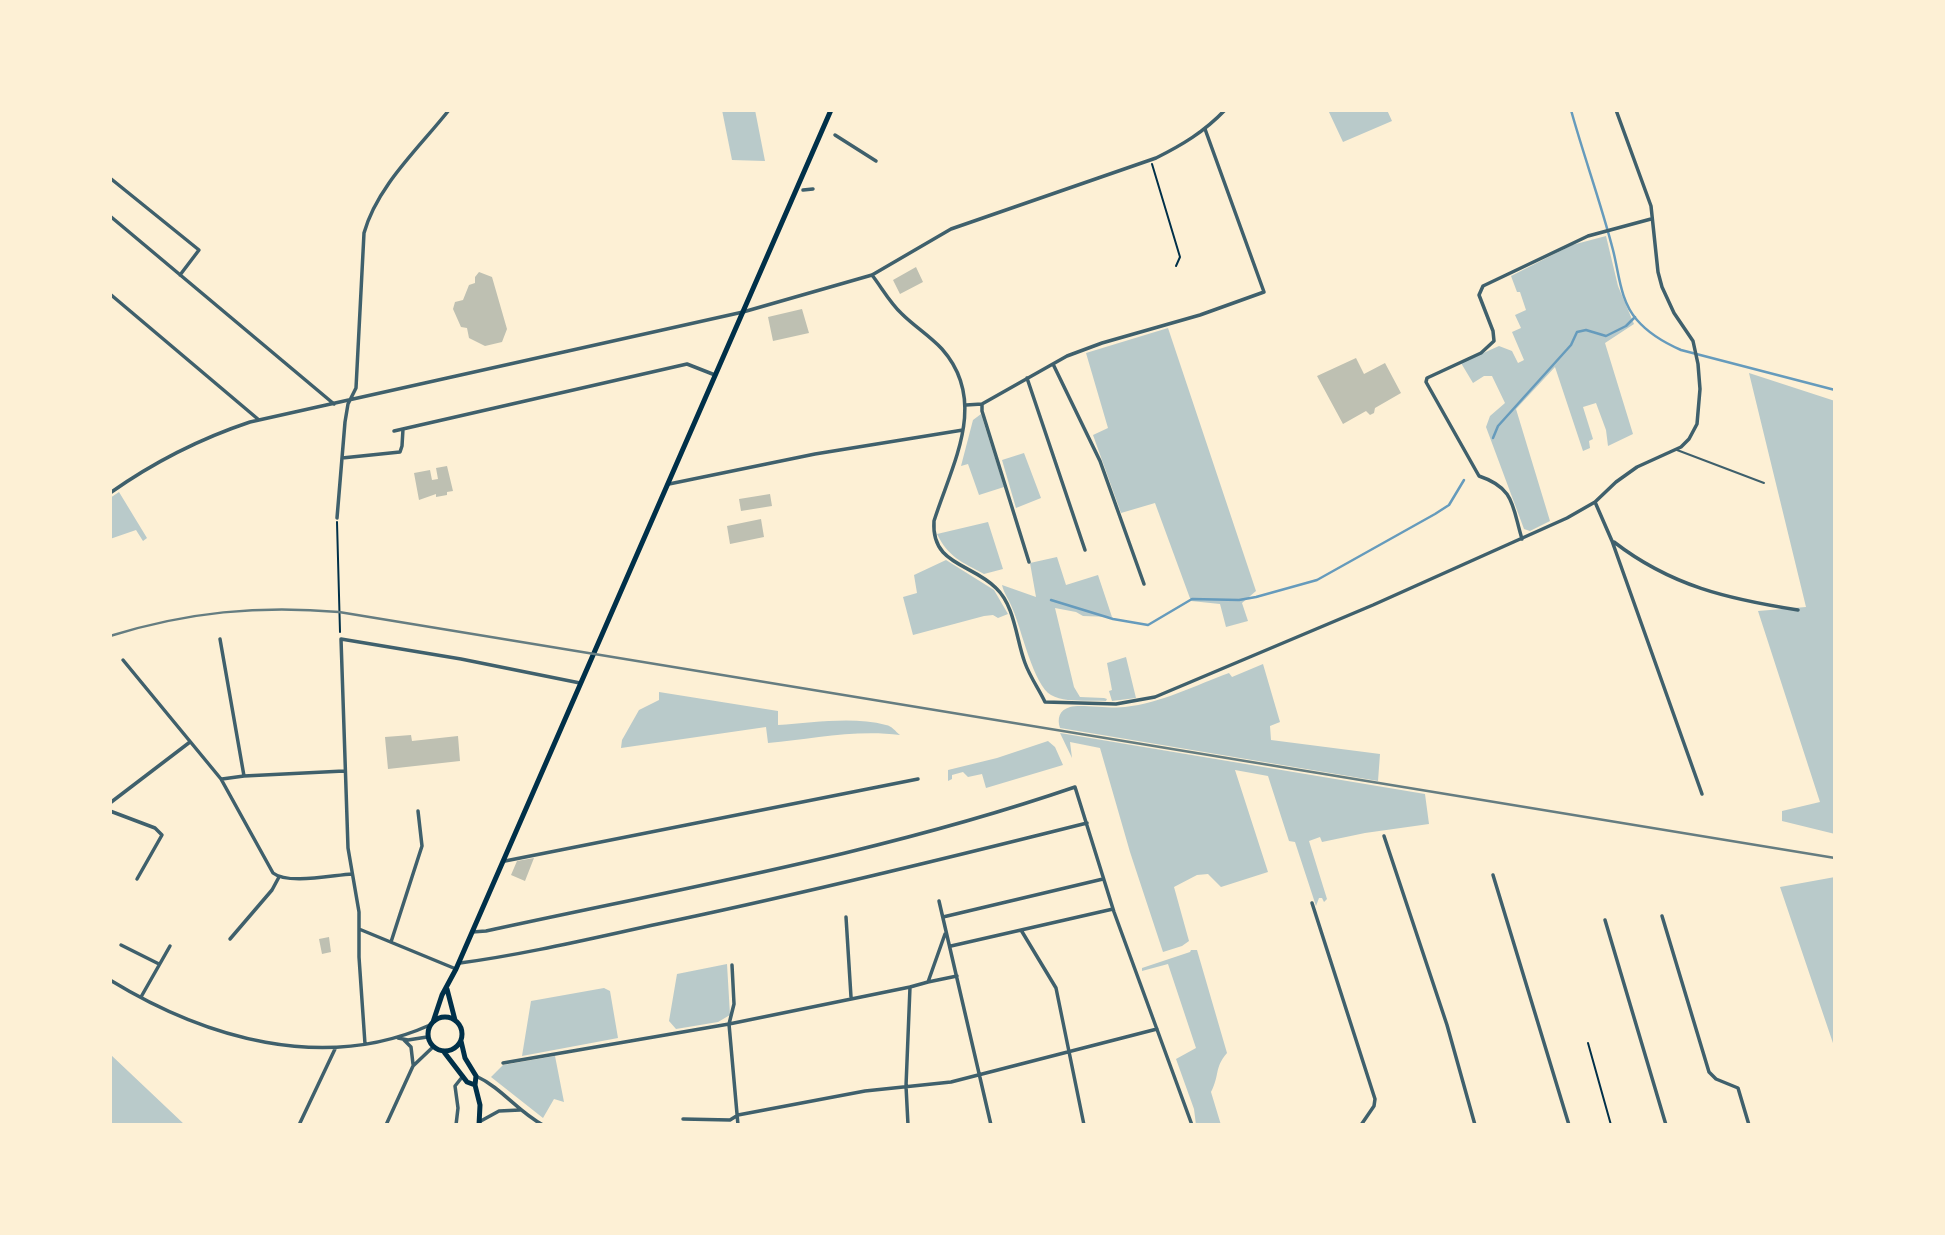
<!DOCTYPE html>
<html>
<head>
<meta charset="utf-8">
<style>
  body { margin:0 }
  #map { position:relative; width:1945px; height:1235px; overflow:hidden; background:#fdf0d5; font-family:Helvetica,sans-serif }
  canvas { display:block }
  .frame { position:absolute; inset:0; border:112px solid #fdf0d5; pointer-events:none }
</style>
</head>
<body>
<div id="map">
<canvas width="1945" height="1235"></canvas>
<div class="frame"></div>
</div>
<script>
const ctx = document.querySelector('canvas').getContext('2d');
ctx.lineJoin = 'round';
function fill(path, color) { ctx.fillStyle = color; ctx.fill(path, 'evenodd'); }
function strokePath(path, color, width, dash) { ctx.strokeStyle = color; ctx.lineWidth = width; ctx.lineCap = dash ? 'butt' : 'round'; ctx.setLineDash(dash || []); ctx.stroke(path); }
const green = new Path2D(`
  M722 110H755L765 161 732 160Z
  M1328 110H1387L1392 121 1343 142Z
  M1606 236 1618 286 1634 324 1605 343 1633 434 1608 446 1606 430 1596 403 1583 407 1593 439 1589 441 1590 448 1583 451 1555 367 1516 409 1550 521 1530 531 1524 529 1486 427 1490 416 1505 403 1492 376H1484L1473 383 1461 363 1499 346 1512 351 1518 363 1524 360 1512 332 1521 328 1515 315 1526 310 1520 292H1517L1511 276 1572 245Z
  M1168 328 1256 591 1242 603 1248 621 1226 627 1220 604 1191 601 1155 503 1121 513 1093 435 1108 428 1086 353Z
  M1749 373 1835 401V834L1782 821V811L1820 802 1758 611 1806 607Z
  M981 414 1004 487 979 495 968 464 961 466 973 420Z
  M1024 453 1041 498 1016 508 1002 460Z
  M119 492 147 538 143 541 136 530 110 539V498Z
  M988 522 1003 569 984 574C962 562 948 557 937 534Z
  M1057 557 1066 585 1098 575 1112 617 1083 616 1076 612 1055 608 1074 687 1080 697 1104 698 1107 699 1106 701C1090 700 1065 703 1051 695 1034 686 1021 628 1013 610 1010 601 1004 594 1002 585L1036 597 1030 563Z
  M946 560 994 590 1008 614 998 618 993 615 984 616 913 635 903 597 917 593 914 575Z
  M1126 657 1136 698 1112 701 1109 691 1112 690 1107 663Z
  M1263 664 1280 722 1270 726 1271 740 1380 754 1378 781 1060 728C1057 719 1059 710 1070 707 1080 704 1110 709 1125 707 1161 703 1196 685 1229 673L1232 677Z
  M659 692 778 711V725C812 723 852 716 886 725 892 726 895 731 900 735 857 729 810 739 768 743L766 727 621 748 622 740 639 710 659 700Z
  M1060 733 1425 794 1429 824 1365 833 1322 842 1320 837 1309 841 1327 899 1324 902 1322 898H1319L1316 906 1295 842 1289 841 1268 776 1235 770 1268 872 1221 887 1208 874 1197 875 1174 887 1189 941 1182 946 1163 952 1130 852 1100 748 1070 742 1072 758Z
  M1048 741 1055 747 1063 765 986 788 982 774 968 777 963 772 952 775V779L948 781V770L997 758Z
  M1835 877V1049L1780 887Z
  M1191 950H1197L1227 1053C1214 1068 1220 1075 1211 1092L1221 1125H1196L1194 1109 1176 1059 1196 1048 1168 964 1142 971V968L1190 952Z
  M727 964 730 1015 718 1022 676 1029 669 1021 677 974Z
  M604 988 610 991 618 1038 522 1056 531 1001Z
  M110 1054 185 1125H110Z
  M555 1056 564 1102 554 1099 543 1118 491 1077 503 1065Z`);
const stream = new Path2D(`
  M1571 110C1584 157 1601 203 1613 250 1619 273 1620 301 1637 320 1649 334 1665 343 1681 350L1835 390
  M1493 438 1498 426 1571 345 1577 332 1586 330 1606 336 1626 326 1635 317
  M1051 600 1113 619 1148 625 1192 599 1239 600 1256 597 1317 580 1435 514 1449 505 1464 480`);
const building = new Path2D(`
  M916 267 923 282 900 294 893 280Z
  M479 272 492 277 507 329 502 342 485 346 469 338 467 328 461 327 453 309 455 302 463 300 469 285 475 283V277Z
  M802 309 809 333 773 341 768 317Z
  M1356 358 1364 374 1385 363 1401 393 1375 408 1374 413 1370 415 1366 411 1343 424 1317 376Z
  M447 466 453 491 447 492V495L436 497V494L419 500 414 473 430 470 432 480 438 479 436 468Z
  M770 494 772 506 741 511 739 499Z
  M761 519 764 537 730 544 727 526Z
  M411 735 412 741 458 736 460 761 388 769 385 737Z
  M534 858 525 881 511 875 517 861Z
  M329 937 331 952 322 954 319 939Z`);
const path = new Path2D(`
  M1152 164 1180 257 1176 266
  M337 522 340 632
  M1588 1043 1611 1125`);
const service = new Path2D(`
  M1677 450 1764 483`);
const minor = new Path2D(`
  M835 135 876 161
  M110 178 199 250 180 275
  M803 190 813 189
  M110 216 334 404
  M872 275C882 288 890 303 902 314 914 326 930 336 942 349 989 402 952 464 934 521 931 565 971 563 996 588 1015 606 1016 639 1025 663 1030 677 1039 689 1045 702L1116 704 1155 697 1373 605 1567 518 1595 502 1616 482 1637 467 1681 447 1689 439 1697 424 1700 389 1698 364 1693 341 1674 313 1662 287 1658 272 1651 206 1616 110
  M110 294 259 420
  M1053 364 1100 461 1144 584
  M1027 378 1085 550
  M982 404V411L1029 562
  M966 405 982 404 1067 356 1102 343 1200 315 1264 292 1205 129
  M394 431 687 364 715 375
  M342 458 400 452 402 446 403 429
  M669 484 815 454 963 430
  M110 493C154 462 199 439 250 422L743 312 872 275 951 229 1156 158C1182 145 1204 132 1225 110
  M1595 502 1612 541 1702 794
  M337 518 345 422 348 404 356 388 364 233C377 186 419 148 449 110
  M1522 539C1512 506 1515 488 1479 476L1426 382 1427 378 1481 353 1494 341 1493 331 1479 295 1483 286 1588 236 1651 219
  M1614 542C1671 586 1728 599 1798 610
  M220 639 244 776 344 771
  M123 660 221 779 273 873C288 885 333 875 352 874
  M222 779 244 776
  M110 803 190 742
  M110 811 155 828 162 835 137 879
  M1384 836 1447 1025 1475 1125
  M505 861 918 779
  M1493 875 1569 1125
  M939 901 991 1125
  M1312 903 1375 1099 1374 1106 1361 1125
  M1662 916 1709 1072 1716 1079 1738 1088 1749 1125
  M846 917 851 997
  M943 917 1103 879
  M1605 920 1666 1125
  M359 929 456 969
  M1021 930 1056 988 1084 1125
  M472 932 486 931C683 888 883 853 1075 787L1114 912 1192 1125
  M230 939 272 890 279 877
  M391 942 422 846 418 811
  M121 945 159 964
  M951 946 1113 909
  M460 963C527 954 593 938 658 924 802 894 944 859 1087 823
  M732 965 734 1004 729 1024 738 1125
  M110 980C205 1038 323 1073 430 1025
  M928 982 957 976
  M141 997 170 946
  M398 1038 408 1040 427 1037
  M404 1040 411 1047 413 1064
  M365 1044 359 957V912L348 848 341 639 461 659 580 683
  M503 1063 729 1024 910 987
  M476 1076C502 1088 518 1112 543 1125
  M683 1119 730 1120 738 1115 865 1091 951 1082 1157 1029
  M479 1122 499 1111 520 1110
  M299 1125 335 1049
  M386 1125 413 1066 433 1047
  M456 1125 458 1108 455 1086 463 1076
  M908 1125 906 1086 910 987 928 982 945 934`);
const secondary = new Path2D(`
  M447 989 455 1020
  M428 1034a17 17 0 1 1 34 0a17 17 0 1 1-34 0Z
  M433 1022 442 995 456 969 831 110
  M461 1041 465 1058 476 1076 475 1085 480 1105 479 1125
  M444 1052 467 1082 475 1085`);
const rail = new Path2D(`
  M110 636C187 612 259 605 339 612L1835 858`);
fill(green, '#b9caca');
strokePath(stream, '#669bbc', 2.5);
fill(building, '#bec0b2');
strokePath(path, '#003049', 2);
strokePath(service, '#3f606c', 2);
strokePath(minor, '#3f606c', 3.5);
strokePath(secondary, '#003049', 5);
strokePath(rail, '#657d81', 2.5);
</script>
</body>
</html>
